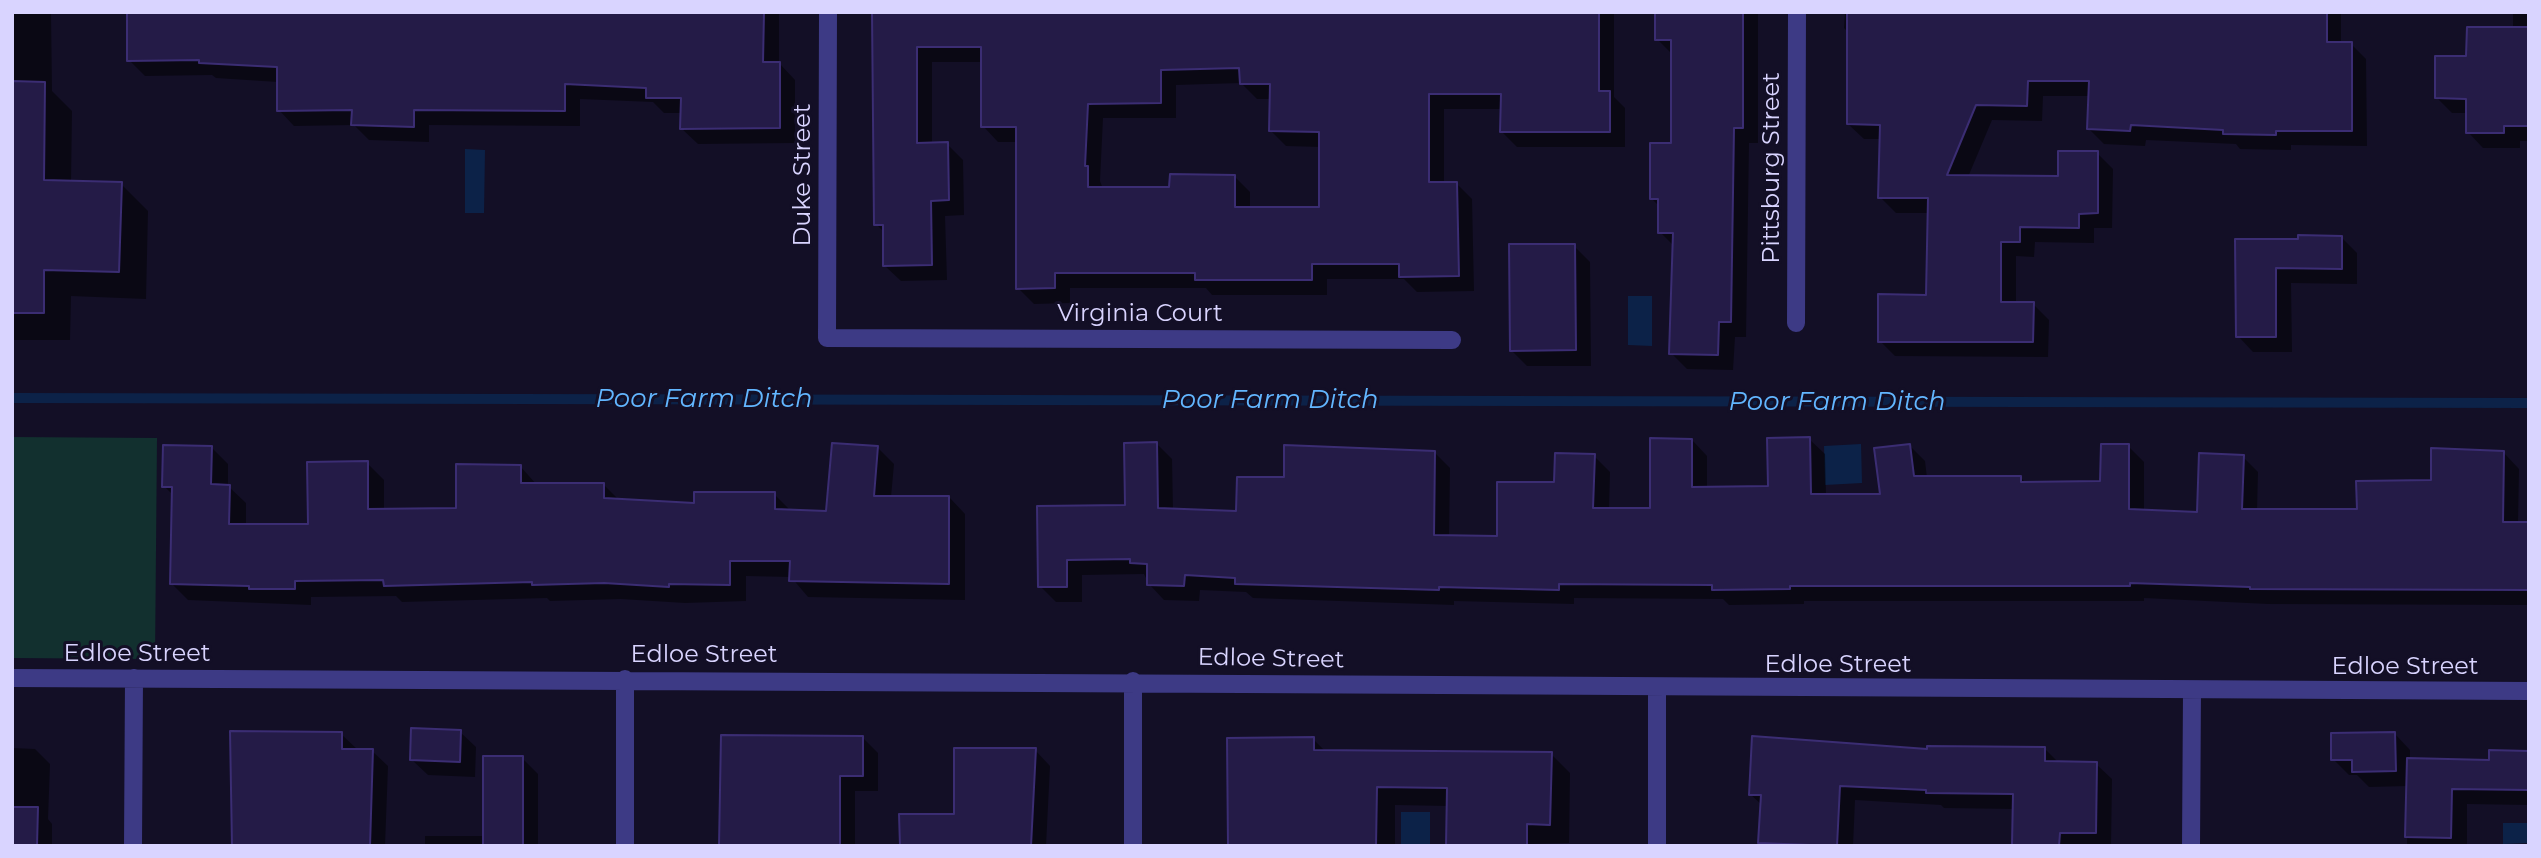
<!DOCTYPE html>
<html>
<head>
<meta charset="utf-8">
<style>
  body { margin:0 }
  #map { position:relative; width:2541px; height:858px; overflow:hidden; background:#130f26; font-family:Montserrat,sans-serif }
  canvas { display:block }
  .frame { position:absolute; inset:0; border:14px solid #d9d4ff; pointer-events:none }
</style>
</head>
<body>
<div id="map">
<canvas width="2541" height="858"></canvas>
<div class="frame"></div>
</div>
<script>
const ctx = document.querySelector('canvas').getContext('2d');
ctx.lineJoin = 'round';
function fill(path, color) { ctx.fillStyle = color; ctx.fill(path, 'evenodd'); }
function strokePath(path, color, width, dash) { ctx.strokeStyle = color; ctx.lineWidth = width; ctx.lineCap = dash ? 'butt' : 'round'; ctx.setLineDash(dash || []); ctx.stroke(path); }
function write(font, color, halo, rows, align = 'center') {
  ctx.font = font + ' Montserrat,sans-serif'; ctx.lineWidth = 6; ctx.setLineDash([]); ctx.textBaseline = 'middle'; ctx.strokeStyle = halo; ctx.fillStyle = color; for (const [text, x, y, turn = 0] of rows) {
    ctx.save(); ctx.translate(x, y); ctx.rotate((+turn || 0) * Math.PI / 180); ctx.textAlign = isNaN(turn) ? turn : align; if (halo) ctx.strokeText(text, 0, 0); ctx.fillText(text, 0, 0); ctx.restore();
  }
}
const green = new Path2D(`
  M12 437 157 438 155 659 12 658Z`);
const water = new Path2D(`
  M465 149 485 150 484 213H465Z
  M1628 296H1652V346L1628 345Z
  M1861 444 1862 483 1825 485 1824 446Z
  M1401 812H1430V846H1401Z
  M2503 823H2529V843L2503 844Z`);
const shadow = new Path2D(`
  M12 12 51 13 52 91 72 111 71 183 121 184 148 211 146 299 71 296 70 340H12Z
  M428 12H779V63L795 80V143L698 144 682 129V113H664L653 102 580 99V126L429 125V142L369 140 354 125 294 126 279 110 278 82 216 78 212 75 145 76 129 60Z
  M874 12H1614V97L1625 108V147H1517L1502 132V109H1444V184H1457L1472 199 1474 291 1417 292 1404 279H1327V295H1212L1206 288H1070V303L1034 304 1018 288V142H998L983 126V62H932V144H947L963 160 964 215 945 216 947 280 901 281 885 266 884 232 876 224ZM1241 83 1257 99H1271L1270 130 1286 146 1321 147V208L1250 209V192L1235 177 1171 189H1103L1100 181 1103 118H1176V85Z
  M1657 12H1758V143H1749L1746 337H1735L1733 370 1687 369 1671 353 1674 246 1660 232V207L1651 198 1673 145V55L1657 39Z
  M1845 12H2341V44H2351L2366 59 2367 146 2291 145V150L2240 149 2236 144 2146 140 2145 146 2104 144 2089 129 2090 96H2043L2042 121 1992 120 1968 177 2059 178 2097 153 2113 169 2112 228H2094V243L2035 242 2034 257 2016 256V304H2033L2049 320 2048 357 1895 356 1880 341 1928 296 1929 213H1896L1880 197 1881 139H1864L1848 124 1849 33 1844 28Z
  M2513 12H2529V141H2520V148H2483L2468 132V113H2452L2436 97 2468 58 2513 29Z
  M2341 237 2357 253V284L2291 283 2292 352H2253L2238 336 2237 241Z
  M1574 246 1590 262 1591 366H1527L1511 350Z
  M1809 439 1825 454 1826 496H1882L1910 446 1925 461 1927 478H2021L2026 483H2102L2128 446 2144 462V512L2199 514 2243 457 2258 472 2257 511H2358L2504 453 2519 469 2518 524H2529V605L2268 604 2144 598V601H1804V604L1729 605 1723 599 1574 598V604L1454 601V605L1253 598 1246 592 1200 590 1199 601 1164 600 1149 584 1144 574 1082 575V602H1056L1040 586 1039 508 1127 507 1157 444 1172 459 1173 511 1238 513 1285 479 1434 452 1450 468 1449 537 1498 538 1555 484 1594 456 1610 472 1609 509 1651 510 1692 440 1707 456V489L1770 488Z
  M877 447 894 464 891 497H949L965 514V600L808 597 791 577 746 576V601L685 603 621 599 550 601 547 598 402 602 396 596 311 597V605L188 600 172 584 174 496 164 486 212 448 228 464V486L246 503V526H310L367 463 384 480V511L458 510 520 466 537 485H604L620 501 696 505 774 494 791 511 828 513Z
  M460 732 476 747 475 777 428 775 412 760Z
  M341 734 358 750 372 751 388 766 385 846H232Z
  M2395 734 2410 750V760L2491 761 2529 752V805L2467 804V846H2407L2408 786 2369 787 2357 775H2349L2333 759Z
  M862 737 878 753V791H855V846H721Z
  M1313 739 1326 752 1551 754 1570 773 1569 843 1448 846V806L1395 805V846H1229Z
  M12 748 35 749 50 764 48 819 52 824V846H12Z
  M2045 749 2059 763 2096 764 2112 779 2111 846H2015V809L1944 808 1941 805 1855 800 1853 846H1759L1762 805 1750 794 1928 751Z
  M1035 750 1050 766 1046 846H901L955 816Z
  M522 758 538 774V846H425V836H485Z`);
const stream = new Path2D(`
  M12 398 2529 403`);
const building = new Path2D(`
  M127 12H764L763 62H780V128L680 129 681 98H646V88L565 84V111L414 110V127L351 125 352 110 277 111V67L199 63V60L127 61Z
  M872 12H1599V91H1610V132H1500L1501 94H1429V182H1457L1459 276 1399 277V264H1312V280H1195V273H1055V288L1016 289V127H981V47H917V143L948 142 949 200 931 201 932 265 883 266V225H874ZM1239 68 1240 84H1270L1269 131 1319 132V207H1235V175L1170 174 1169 187H1088V166H1085L1088 104 1161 103V70Z
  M1655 12H1743V128H1734L1731 322H1719L1718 355 1669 354 1673 233H1658V199H1650V143H1671V40H1655Z
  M1847 12H2327V42H2352V131H2276V135L2223 134V130L2131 125 2130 131 2087 129 2089 81H2028L2027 106 1976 105 1947 175 2058 176V151H2098V213L2079 214V228L2020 227V242H2001V302H2034L2033 342H1878V294L1926 295 1928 198H1878L1880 125 1847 124Z
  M2467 27H2529V126H2504V133H2466V99L2435 98V56H2466Z
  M12 81 45 82 44 180 122 182 119 272 44 270V313H12Z
  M2298 235 2342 236V269L2276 268V337H2236L2235 239H2298Z
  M1509 244H1575L1576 350 1510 351Z
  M1810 437 1811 494H1880L1874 448 1910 444 1914 476H2021V482L2100 481 2101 444H2129V509L2197 512 2199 453 2244 455 2242 509H2357L2356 481 2431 480V448L2504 451 2503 522H2529V590L2250 589V587L2130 583V586H1790V589L1712 590V585L1559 584V590L1439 587V590L1235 584V578L1185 575 1184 586 1147 585V564L1130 563V559L1067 560V587H1038L1037 506 1125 505 1124 443 1157 442 1158 508 1236 511 1237 477H1284V445L1435 451 1434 535 1497 536V482H1554L1555 453 1595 454 1593 508H1650V438L1692 439V487L1768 486 1767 438Z
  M832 443 878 446 874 496H949V584L789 581 790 561H730V585L669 584V587L604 583 532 585V582L384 586 383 580 295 581V589H249V586L170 584 172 487H162L163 445 212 446 211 484 230 485 229 524H308L307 462 368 461V509L456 508V464L521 465V483H604V498L694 503V492H775V509L826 511Z
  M411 728 461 730 460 762 410 760Z
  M230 731 342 732V749H373L370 846H232Z
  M2395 732 2396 771 2352 772V760H2331V733Z
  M721 735 863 736V776H840V846H719Z
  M1752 736 1927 749V746L2045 747V761L2097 762 2096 833H2060L2059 846 2012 845 2013 794 1926 793V790L1840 786 1837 846 1758 843 1761 795H1749Z
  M1314 737V750L1552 752 1550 825 1527 824V846H1446L1447 788 1377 787 1376 846H1228L1227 738Z
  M954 748H1036L1031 846H900L899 814H954Z
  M2489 750 2529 751V790L2452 789 2451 838 2405 837 2407 758 2489 760Z
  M483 756H523V846H483Z
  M12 807H38L37 846H12Z`);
const street = new Path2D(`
  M828 12 827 338 1452 340
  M1796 323 1797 12
  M12 678C851 678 1690 689 2529 691
  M133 846 134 678
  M625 846V679
  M1133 846V681
  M1657 846V689
  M2191 846 2192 691`);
const streetNames = [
  ["Pittsburg Street",1772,168,-90],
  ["Duke Street",803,175,-90],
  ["Virginia Court",1140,314],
  ["Edloe Street",137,654],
  ["Edloe Street",704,655],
  ["Edloe Street",1271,659,1],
  ["Edloe Street",1838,665],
  ["Edloe Street",2405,667]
];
const waterNames = [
  ["Poor Farm Ditch",704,399],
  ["Poor Farm Ditch",1270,400],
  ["Poor Farm Ditch",1837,402]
];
fill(green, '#12302f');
fill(water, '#0c2248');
fill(shadow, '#0007');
strokePath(stream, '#0c2248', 10);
fill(building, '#241b47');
strokePath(building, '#3b2d73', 2);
strokePath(street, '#3d3a85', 18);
write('24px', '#d9d4ff', '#130f26', streetNames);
write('italic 26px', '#62b6ff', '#130f26', waterNames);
</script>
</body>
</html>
